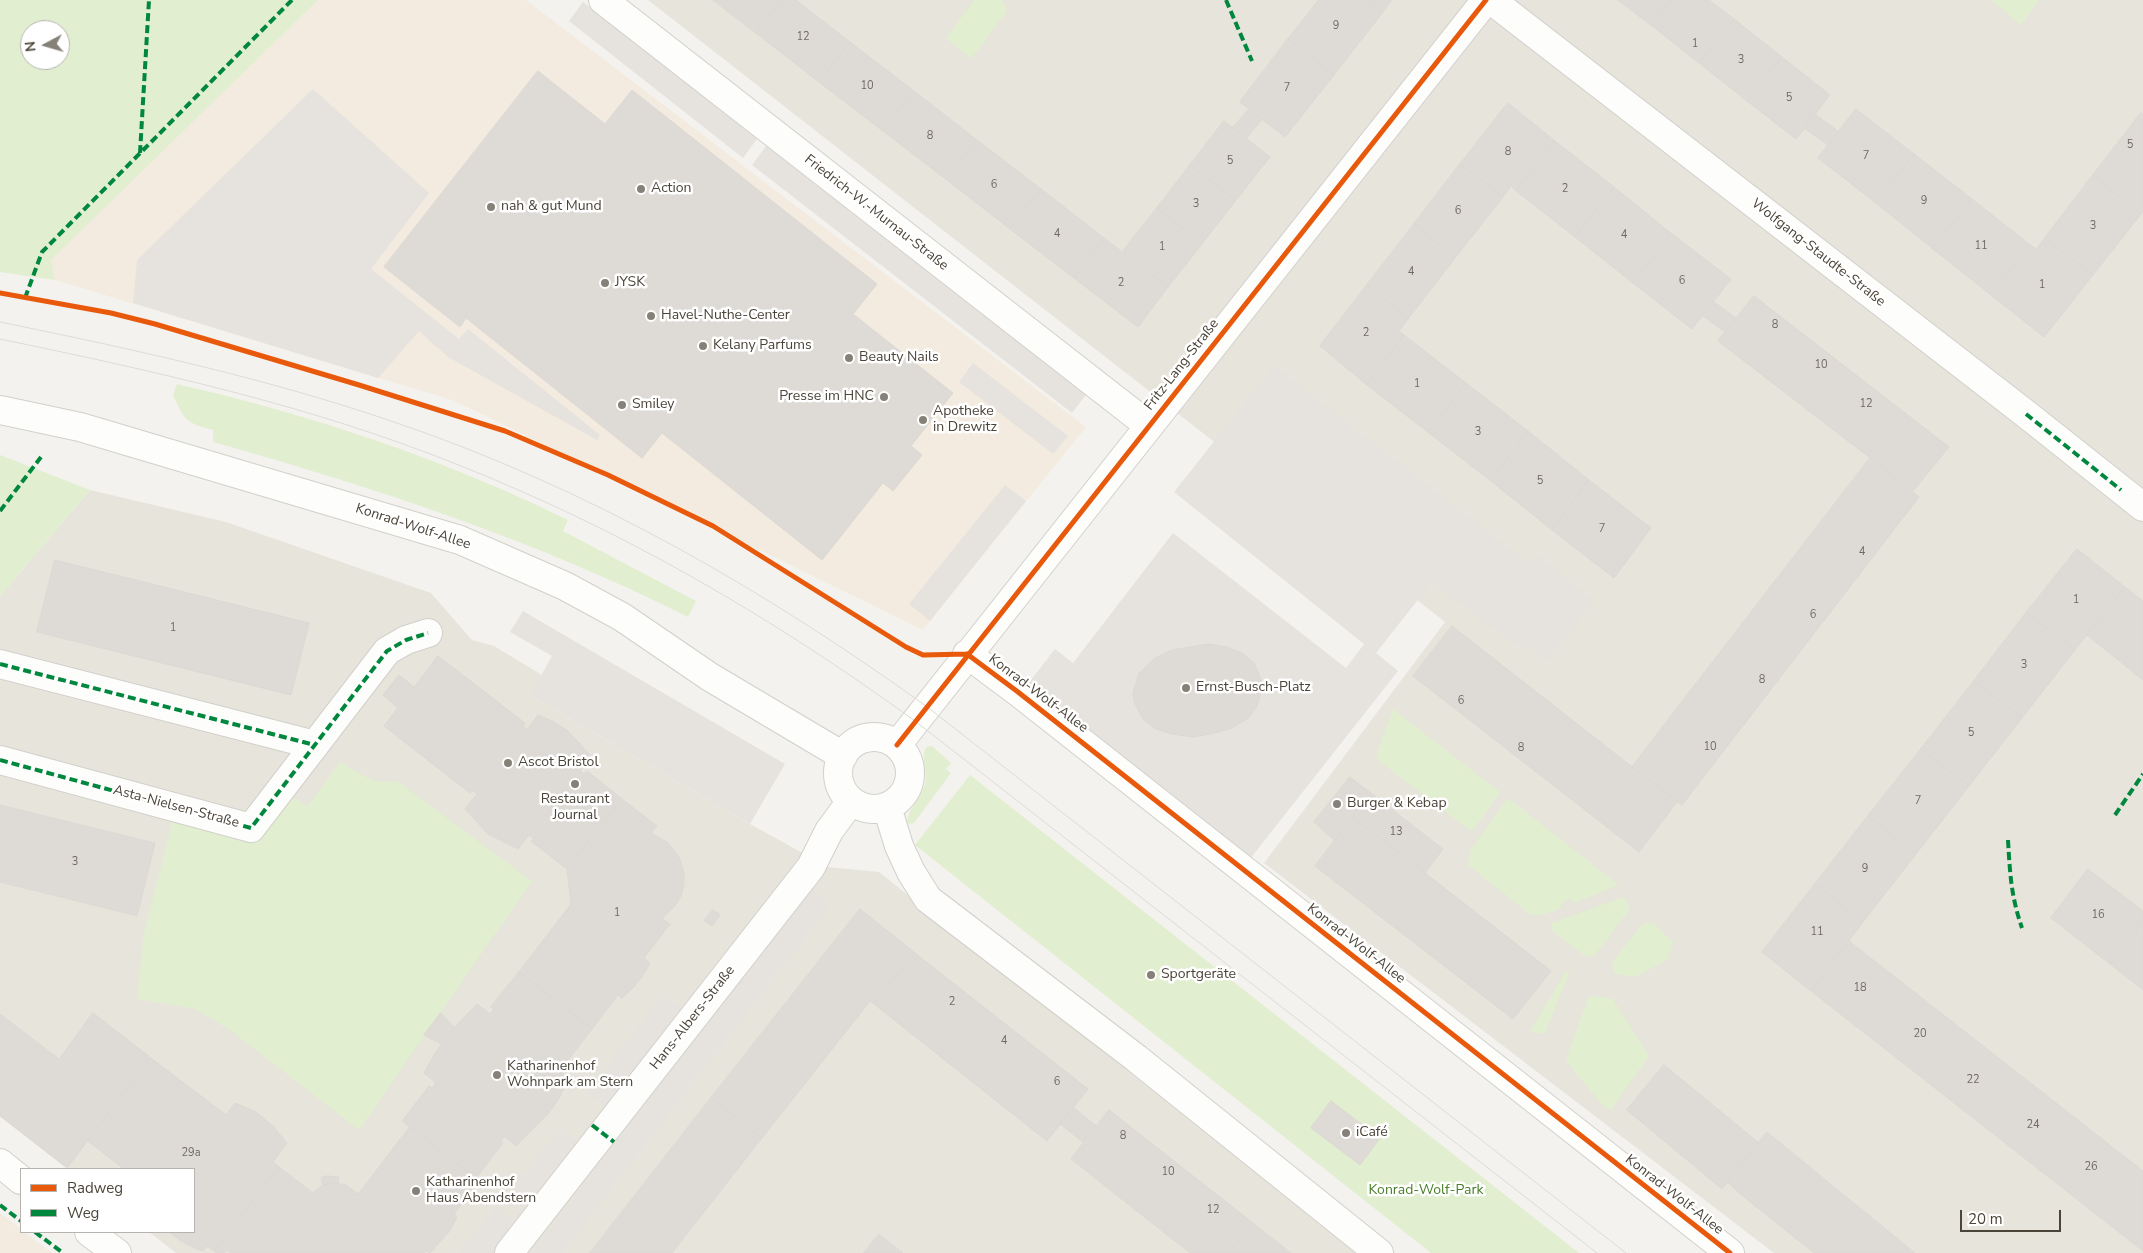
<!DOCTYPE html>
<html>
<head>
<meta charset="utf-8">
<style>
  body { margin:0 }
  #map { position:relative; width:2143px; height:1253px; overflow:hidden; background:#f4f2ee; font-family:"Nunito Sans",sans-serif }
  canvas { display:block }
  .legend { position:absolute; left:20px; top:1168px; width:175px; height:65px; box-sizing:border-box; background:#fff; border:1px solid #b7b4b0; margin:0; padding:6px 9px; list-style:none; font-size:15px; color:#4b4439 }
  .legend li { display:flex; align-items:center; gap:10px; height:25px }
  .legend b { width:25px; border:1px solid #b7b4b0 }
  .north { position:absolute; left:20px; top:20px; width:50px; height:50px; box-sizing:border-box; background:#fff; border:1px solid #b7b4b0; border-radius:50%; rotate:264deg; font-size:14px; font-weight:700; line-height:20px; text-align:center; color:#4b4439 }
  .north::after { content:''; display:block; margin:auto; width:18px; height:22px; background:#868178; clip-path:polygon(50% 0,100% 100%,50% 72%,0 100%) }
  .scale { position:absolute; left:1960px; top:1210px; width:101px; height:22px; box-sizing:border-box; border:2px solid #4b4439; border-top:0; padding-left:6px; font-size:15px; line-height:18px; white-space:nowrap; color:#4b4439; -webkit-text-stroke:4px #fff; paint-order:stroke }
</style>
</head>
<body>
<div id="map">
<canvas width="2143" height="1253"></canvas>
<ul class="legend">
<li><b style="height:6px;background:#e8590c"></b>Radweg</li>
<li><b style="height:6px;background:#00873e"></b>Weg</li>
</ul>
<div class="north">N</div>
<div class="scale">20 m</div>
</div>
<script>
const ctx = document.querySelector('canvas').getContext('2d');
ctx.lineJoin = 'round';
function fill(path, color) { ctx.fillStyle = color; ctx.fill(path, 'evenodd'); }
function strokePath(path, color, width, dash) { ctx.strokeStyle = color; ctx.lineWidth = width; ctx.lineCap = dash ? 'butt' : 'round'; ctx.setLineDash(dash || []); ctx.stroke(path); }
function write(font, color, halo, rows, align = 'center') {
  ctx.font = font + ' "Nunito Sans",sans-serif'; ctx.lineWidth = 5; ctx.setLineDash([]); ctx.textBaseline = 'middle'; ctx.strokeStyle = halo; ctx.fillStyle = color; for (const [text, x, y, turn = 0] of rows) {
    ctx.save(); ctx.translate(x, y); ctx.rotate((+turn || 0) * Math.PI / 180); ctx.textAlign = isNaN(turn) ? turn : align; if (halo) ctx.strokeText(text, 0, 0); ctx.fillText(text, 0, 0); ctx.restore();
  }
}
const residential = new Path2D(`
  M648 0H2143V1253H1774L1264 863 1445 622Z
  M90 490 226 522 431 593 472 640 494 646 542 675 530 695 750 824 828 867 879 872 1356 1253H176L149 1232H194V1169H69L0 1116V596Z`);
const commercial = new Path2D(`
  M318 0H526L1086 427 923 630 455 401 55 280 50 260Z
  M0 1213 21 1229V1232H24L52 1253H0Z`);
const green = new Path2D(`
  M0 0H318L51 260 55 280 0 272ZM30 30H60V60H30Z
  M974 0H1002L1007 11 971 59 946 38Z
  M1991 0H2039L2021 25Z
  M177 384C312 415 444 459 568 520L563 531 696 601 688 617C535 540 377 488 213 442V430C186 423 185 421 173 395Z
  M0 455 90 490 0 596Z
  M1393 709 1500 792 1472 832 1379 761 1376 755Z
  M932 746 951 763 946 769 951 773 914 823 907 824C907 809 922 798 925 783 928 771 920 759 926 747Z
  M340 762 373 781 398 782 532 881 359 1130 231 1031 196 1009 137 999 144 933 173 819 247 838 288 793 307 807Z
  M970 775 1579 1253H1431L915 845Z
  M1508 798 1619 885 1574 903 1571 898 1561 903V908C1551 912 1542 916 1531 915L1468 865 1471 849Z
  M1621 898H1625L1630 909 1595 955 1586 957 1551 930 1552 923Z
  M1648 923 1655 924 1673 943 1668 959 1636 977 1615 974 1612 964 1614 960 1642 924Z
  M1570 971 1545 1033H1533L1531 1030 1565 973Z
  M1592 996 1613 999 1649 1056 1611 1110 1604 1107 1567 1062V1056L1588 998Z`);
const parking = new Path2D(`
  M583 2 757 139 743 158 569 21Z
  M313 89 429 193 371 269 459 339 468 329 600 435 597 440 448 357 419 331 378 378 133 303 137 260Z
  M766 146 1086 395 1072 413 752 165Z
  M973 363 1068 436 1053 454 959 382Z
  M1274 366 1531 565 1539 556 1594 601 1548 660 1531 647 1517 646 1432 582 1376 653 1398 671 1250 859 1027 685 1055 649 1073 663 1173 533 1346 668 1364 644 1174 492Z
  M1005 485 1026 501 930 621 909 604Z
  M523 611 785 764 750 824 530 695 552 656 510 632Z
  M810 888 830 905 562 1253H533Z
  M664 995 682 1009 605 1106 587 1092Z
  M561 1129 578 1143 528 1203 511 1188Z
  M496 1206 516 1222 492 1253H460Z`);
const building = new Path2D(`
  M713 0H781L756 33Z
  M781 0H796L850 42 819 82 756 33Z
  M1319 0H1367L1383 12 1334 75 1288 39Z
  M1367 0H1392L1383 12Z
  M1618 0H1671L1651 25Z
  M1671 0H1709L1734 19 1699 63 1651 25Z
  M1734 19 1782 57 1747 101 1699 63Z
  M1288 39 1334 75 1285 137 1240 102Z
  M850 42 914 91 883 131 819 82Z
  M1782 57 1830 95 1796 139 1747 101Z
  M538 71 605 124 632 90 877 284 853 314 953 393 911 446 922 455 893 491 883 483 822 560 662 433 642 458 466 318 460 327 384 267Z
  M914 91 977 140 947 180 883 131Z
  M1508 103 1555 141 1516 191 1511 186 1503 197 1460 164Z
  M1249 109 1262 119 1246 139 1233 128Z
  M1856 109 1914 154 1876 203 1818 158Z
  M2141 113 2143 115V211L2141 214 2093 175Z
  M1815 114 1839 132 1828 145 1804 128Z
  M1224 121 1270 157 1236 200 1190 165Z
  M977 140 1041 189 1010 229 947 180Z
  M1555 141 1614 187 1575 237 1516 191Z
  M1914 154 1972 199 1933 249 1876 203Z
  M1460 164 1503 197 1455 258 1414 224Z
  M1190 165 1236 200 1202 244 1157 208Z
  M2093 175 2141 214 2093 275 2045 238Z
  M1614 187 1672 234 1633 283 1575 237Z
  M1041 189 1104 238 1074 278 1010 229Z
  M1972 199 2029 244 1991 295 1933 249Z
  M1157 208 1202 244 1168 287 1123 251Z
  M1414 224 1455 258 1408 319 1367 285Z
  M1672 234 1731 279 1692 329 1633 283Z
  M1104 238 1168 287 1138 327 1074 278Z
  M2045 238 2093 275 2044 337 1991 295 2029 244 2036 249Z
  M1367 285 1408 319 1399 331 1404 335 1367 385 1320 346Z
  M1754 296 1949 447 1913 491 1718 341Z
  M1714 302 1736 318 1725 332 1703 316Z
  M1404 335 1466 383 1429 433 1367 385Z
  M1466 383 1528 431 1491 481 1429 433Z
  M1528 431 1589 480 1552 530 1491 481Z
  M1870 458 1919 497 1682 805 1632 767Z
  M1589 480 1651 528 1614 578 1552 530Z
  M2077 549 2125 587 2075 650 2026 613Z
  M55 560 309 623 291 695 37 632Z
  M2125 587 2143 601V680L2087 635Z
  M2026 613 2075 650 2022 718 1974 681Z
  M1452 626 1677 802 1639 852 1413 676Z
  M1209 644 1227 647 1242 653 1254 663 1261 679 1262 688 1257 706 1248 718 1232 728 1215 733 1193 737 1172 734 1156 729 1143 719 1134 702 1133 693 1139 673 1155 658 1172 650Z
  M438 656 525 723 523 726 527 730 538 715 552 721 568 731 591 756 580 770 584 774 587 771 622 799 567 869 531 841 534 839 529 835 518 849 488 834 465 809 477 794 472 790 470 793 384 726 398 708 383 695 399 675 414 687Z
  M1974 681 2022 718 1969 786 1921 749Z
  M1921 749 1969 786 1916 854 1868 816Z
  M1350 777 1443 849 1425 873 1353 817 1335 841 1314 822Z
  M622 799 657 826 651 833 667 842 678 855 684 872V884L681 896 675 906 662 919 670 924 644 958 650 963 645 972 635 986 622 998 618 995 592 1029 519 972 571 904 567 869Z
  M0 805 155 843 137 916 0 882Z
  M1868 816 1916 854 1863 922 1815 884Z
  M1353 817 1551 971 1513 1019 1315 866Z
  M2088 869 2143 911V920L2110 964 2051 918Z
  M1815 884 1863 922 1811 991 1762 952Z
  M860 909 915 953 874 1004 870 1001 762 1138 711 1098Z
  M713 910 720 915 712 926 704 921Z
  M2143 920V990L2110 964Z
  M1849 941 2143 1171V1251L1811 991Z
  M915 953 1088 1089 1047 1141 874 1004Z
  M519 972 592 1029 565 1064 562 1062 558 1067 570 1076 558 1100 548 1114 516 1146 504 1136 501 1141 503 1143 476 1178 402 1121 429 1086 432 1088 436 1083 424 1073 434 1055 448 1034 477 1004 490 1014 494 1009 491 1007Z
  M93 1013 151 1058 67 1168 0 1116V1014L59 1059Z
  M441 1013 454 1027 441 1044 424 1035Z
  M151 1058 226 1115 235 1103 256 1112 273 1126 287 1143 273 1162 279 1167 214 1251 207 1246 203 1251 197 1249 181 1241 169 1232H194V1169H124L88 1141Z
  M1664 1065 1759 1143 1722 1189 1627 1110Z
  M711 1098 762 1138 672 1253H590Z
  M1331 1101 1380 1138 1360 1165 1311 1128Z
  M1073 1107 1096 1126 1083 1142 1060 1124Z
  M1109 1110 1253 1223 1229 1253H1190L1071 1159Z
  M410 1127 480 1181 454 1214 457 1217 449 1232 430 1253 426 1251 424 1253H231L227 1250 224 1253H217L214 1251 279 1167 313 1193 323 1185 335 1183 346 1185 358 1194Z
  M1767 1132 1915 1253H1814L1749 1201 1727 1182Z
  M327 1176 339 1177 338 1183 323 1185 321 1178Z
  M1253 1223 1291 1253H1229Z
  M879 1234 903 1253H864Z`);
const minor = new Path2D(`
  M603 0 1148 425
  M1491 0 2026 414 2143 507
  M0 410 80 427 460 540 565 586 622 617 710 677 843 756
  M967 654 1018 692 1730 1253
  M0 664 315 745
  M838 773a36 36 0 1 1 72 0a36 36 0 1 1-72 0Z
  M897 745 1486 0
  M0 760 251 828 387 651 406 640 428 633
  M887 807 899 846 911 872 928 899 1136 1058 1379 1253
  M0 1163 21 1180
  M89 1232 117 1253
  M509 1253 811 867 829 831 851 801`);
const tram = new Path2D(`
  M0 322C132 349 266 378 394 422 586 487 762 588 926 706L1626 1253
  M0 339C154 371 309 405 456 464 621 529 772 617 915 721L1597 1253`);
const quiet = new Path2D(`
  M1226 0 1252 61
  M140 153 149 0
  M25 298 42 252 292 0
  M2026 414 2121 490
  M0 511 41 457
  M0 664 315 745
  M0 760 251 828 387 651 406 640 428 633
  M2115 815 2143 774
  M2008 840C2010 874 2011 896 2022 928
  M592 1125 614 1142
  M0 1205 21 1221
  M35 1232 63 1253`);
const cycleway = new Path2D(`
  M0 293 111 313 155 324 359 385 505 431 608 475 713 526 906 647 923 655 967 654
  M967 654 1018 692 1730 1253
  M897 745 1486 0`);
const markers = [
  [641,189,5,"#868178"],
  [491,207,5,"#868178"],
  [605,283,5,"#868178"],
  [651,316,5,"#868178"],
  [703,346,5,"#868178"],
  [849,358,5,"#868178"],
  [884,397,5,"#868178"],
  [622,405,5,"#868178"],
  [923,420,5,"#868178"],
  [1186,688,5,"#868178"],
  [508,763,5,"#868178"],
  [575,784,5,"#868178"],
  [1337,804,5,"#868178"],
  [1151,975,5,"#868178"],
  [497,1075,5,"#868178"],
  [1346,1133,5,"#868178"],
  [416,1191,5,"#868178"]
];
const numberNames = [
  ["9",1336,26],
  ["12",803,37],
  ["1",1695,44],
  ["3",1741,60],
  ["10",867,86],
  ["7",1287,88],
  ["5",1789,98],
  ["8",930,136],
  ["5",2130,145],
  ["8",1508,152],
  ["7",1866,156],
  ["5",1230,161],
  ["6",994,185],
  ["2",1565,189],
  ["9",1924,201],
  ["3",1196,204],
  ["6",1458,211],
  ["3",2093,226],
  ["4",1057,234],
  ["4",1624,235],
  ["11",1981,246],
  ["1",1162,247],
  ["4",1411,272],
  ["6",1682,281],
  ["2",1121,283],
  ["1",2042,285],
  ["8",1775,325],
  ["2",1366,333],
  ["10",1821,365],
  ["1",1417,384],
  ["12",1866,404],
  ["3",1478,432],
  ["5",1540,481],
  ["7",1602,529],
  ["4",1862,552],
  ["1",2076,600],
  ["6",1813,615],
  ["1",173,628],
  ["3",2024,665],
  ["8",1762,680],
  ["6",1461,701],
  ["5",1971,733],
  ["10",1710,747],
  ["8",1521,748],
  ["7",1918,801],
  ["13",1396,832],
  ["3",75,862],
  ["9",1865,869],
  ["1",617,913],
  ["16",2098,915],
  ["11",1817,932],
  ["18",1860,988],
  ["2",952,1002],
  ["20",1920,1034],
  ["4",1004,1041],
  ["22",1973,1080],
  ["6",1057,1082],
  ["24",2033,1125],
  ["8",1123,1136],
  ["29a",191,1153],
  ["26",2091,1167],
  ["10",1168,1172],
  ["12",1213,1210]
];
const poiNames = [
  ["Action",651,189],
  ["nah & gut Mund",501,207],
  ["JYSK",615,283],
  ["Havel-Nuthe-Center",661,316],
  ["Kelany Parfums",713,346],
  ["Beauty Nails",859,358],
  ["Presse im HNC",874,397,"right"],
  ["Smiley",632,405],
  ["Apotheke",933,412],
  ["in Drewitz",933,428],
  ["Ernst-Busch-Platz",1196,688],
  ["Ascot Bristol",518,763],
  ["Restaurant",575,800,"center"],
  ["Journal",575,816,"center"],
  ["Burger & Kebap",1347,804],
  ["Sportgeräte",1161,975],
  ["Katharinenhof",507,1067],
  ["Wohnpark am Stern",507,1083],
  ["iCafé",1356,1133],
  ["Katharinenhof",426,1183],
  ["Haus Abendstern",426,1199]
];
const streetNames = [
  ["Friedrich-W.-Murnau-Straße",876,213,38],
  ["Wolfgang-Staudte-Straße",1818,253,38],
  ["Fritz-Lang-Straße",1182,365,-52],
  ["Konrad-Wolf-Allee",413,527,18],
  ["Konrad-Wolf-Allee",1038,694,37],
  ["Asta-Nielsen-Straße",176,807,15],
  ["Konrad-Wolf-Allee",1356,944,38],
  ["Hans-Albers-Straße",693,1018,-52],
  ["Konrad-Wolf-Allee",1674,1195,38]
];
const parkNames = [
  ["Konrad-Wolf-Park",1426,1191]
];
fill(residential, '#e7e4dc');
fill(commercial, '#f3ebdf');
fill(green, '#e1eecf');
fill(parking, '#e6e3df');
fill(building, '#dedbd6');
strokePath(building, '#dcd9d4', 1);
strokePath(minor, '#d2d0cb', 30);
strokePath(minor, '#fdfdfc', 28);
strokePath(tram, '#dbdbda', 1);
strokePath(quiet, '#00873e', 4, [8, 4]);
strokePath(cycleway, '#e8590c', 5);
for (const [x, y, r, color] of markers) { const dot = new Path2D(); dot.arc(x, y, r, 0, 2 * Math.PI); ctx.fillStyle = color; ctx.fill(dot); strokePath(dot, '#fff', 2); }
write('11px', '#706a61', null, numberNames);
write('14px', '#4b4439', '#fff', poiNames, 'left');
write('14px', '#4b4439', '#fff', streetNames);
write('14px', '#4a7f2a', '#fff', parkNames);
</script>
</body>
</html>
